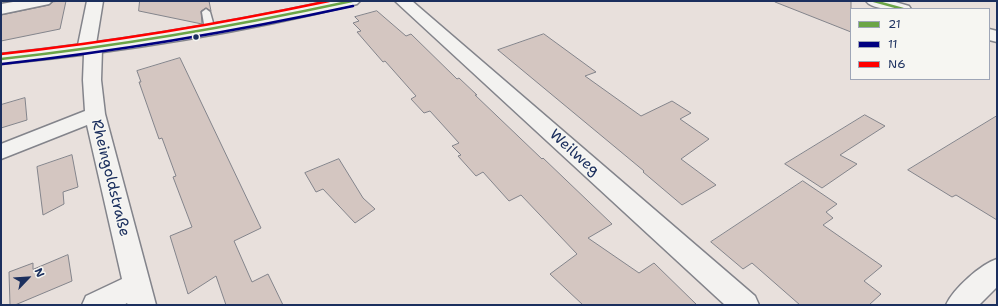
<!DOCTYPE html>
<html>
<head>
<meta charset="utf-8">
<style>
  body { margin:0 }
  #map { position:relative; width:998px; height:306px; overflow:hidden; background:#e8e0dc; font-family:"Shantell Sans",sans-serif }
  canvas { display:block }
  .frame { position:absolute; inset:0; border:2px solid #1b2f5e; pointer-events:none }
  .legend { position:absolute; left:850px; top:8px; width:140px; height:72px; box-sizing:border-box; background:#f6f6f2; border:1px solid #9ea6b7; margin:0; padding:5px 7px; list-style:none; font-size:12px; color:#1b2f5e }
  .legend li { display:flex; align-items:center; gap:8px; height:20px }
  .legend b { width:20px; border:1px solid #9ea6b7 }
  .north { position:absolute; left:8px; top:258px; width:40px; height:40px; -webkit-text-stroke:3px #f6f6f2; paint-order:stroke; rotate:65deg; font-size:11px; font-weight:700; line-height:16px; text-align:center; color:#1b2f5e }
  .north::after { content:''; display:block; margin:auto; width:14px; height:18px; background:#1b2f5e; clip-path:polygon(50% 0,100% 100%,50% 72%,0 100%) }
</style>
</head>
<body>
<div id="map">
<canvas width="998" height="306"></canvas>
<div class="frame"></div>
<ul class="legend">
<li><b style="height:5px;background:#6ba547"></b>21</li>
<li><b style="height:5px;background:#000080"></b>11</li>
<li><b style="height:5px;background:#f00"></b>N6</li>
</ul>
<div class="north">N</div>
</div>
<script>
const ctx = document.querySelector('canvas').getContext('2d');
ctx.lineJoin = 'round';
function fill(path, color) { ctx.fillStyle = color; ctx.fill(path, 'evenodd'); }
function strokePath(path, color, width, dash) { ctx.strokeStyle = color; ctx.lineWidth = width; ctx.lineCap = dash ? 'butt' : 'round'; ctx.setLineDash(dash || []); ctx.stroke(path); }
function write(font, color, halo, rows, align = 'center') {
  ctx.font = font + ' "Shantell Sans",sans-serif'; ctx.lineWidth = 3; ctx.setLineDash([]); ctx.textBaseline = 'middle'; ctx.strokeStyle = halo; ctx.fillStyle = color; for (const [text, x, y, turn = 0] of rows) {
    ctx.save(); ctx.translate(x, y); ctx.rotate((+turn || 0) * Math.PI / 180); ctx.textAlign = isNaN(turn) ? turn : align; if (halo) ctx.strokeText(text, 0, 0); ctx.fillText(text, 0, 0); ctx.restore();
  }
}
const building = new Path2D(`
  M66 1 60 29 1 41V15L49 5 53 2Z
  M140 1H209L211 11 206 8 201 11 202 24 139 11Z
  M775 1H851V32L775 2Z
  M377 11 406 36 411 34 457 79 459 78 477 95H475L542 159 543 158 612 224 588 238 639 273 654 263 697 305H583L550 274 577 254 521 195 509 201 483 172 476 176 458 156 461 155 452 146 459 143 430 111 424 113 411 99 416 96 385 61 383 62 357 32 361 31 353 23 359 21 355 17Z
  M544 34 596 72 585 76 641 116 672 101 691 113 680 119 709 139 681 159 716 185 682 205 643 172 644 171 498 50Z
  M180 58 261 228 234 241 252 282 268 274 283 305H226L216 276 188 294 170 236 192 227 173 177 176 176 162 138 159 139 139 82H141L137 71Z
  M25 98 27 120 1 128V105Z
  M865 115 885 126 840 155 857 164 822 188 785 164Z
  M997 116V220L956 195 952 197 908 170Z
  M72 155 78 187 63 192 64 204 43 215 37 167Z
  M339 159 363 198 375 209 355 223 323 189 316 192 305 173Z
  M803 181 837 204 826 212 833 218 823 225 882 266 864 281 881 294 869 305H800L752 263 743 269 711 242Z
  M68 255 72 281 15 305H10L9 272 33 263V269Z`);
const lane = new Path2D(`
  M206 9 210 12 215 30 210 33 205 30 202 12Z`);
const street = new Path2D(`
  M19 1H52L49 4 1 14V4Z
  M87 1H103L96 44 99 45 102 49 101 80 105 114 156 305H128L127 303 124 305H82L86 296 122 279 87 125 1 159V144L85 111 83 80 84 55 80 54 77 50Z
  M395 1H412L755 296 759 305H725Z
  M997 259V287L979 305H946C953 289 981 264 997 259Z`);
const secondary = new Path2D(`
  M330 1H360L357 4C241 33 121 52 1 64V54C112 42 222 24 330 1Z
  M866 1H892L909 6 911 9C899 9 873 11 866 1Z
  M989 29 997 31V42L989 40Z`);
const bus1 = new Path2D(`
  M874 1 903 9
  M1 59C119 46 236 26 352 1`);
const bus2 = new Path2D(`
  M2 64C120 51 237 31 353 6`);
const bus3 = new Path2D(`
  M1 54C111 42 220 24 329 1`);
const markers = [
  [196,37,3.5,"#1b2f5e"]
];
const streetNames = [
  ["Weilweg",574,153,42],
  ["Rheingoldstraße",110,178,76]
];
fill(building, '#d4c6c1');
strokePath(building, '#83848b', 1);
strokePath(lane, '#83848b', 3);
strokePath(street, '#83848b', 3);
strokePath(secondary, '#83848b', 3);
fill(lane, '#f3f2f0');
fill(street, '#f3f2f0');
fill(secondary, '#f3f2f0');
strokePath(bus1, '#6ba547', 2.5);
strokePath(bus2, '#000080', 2.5);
strokePath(bus3, '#f00', 2.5);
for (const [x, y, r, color] of markers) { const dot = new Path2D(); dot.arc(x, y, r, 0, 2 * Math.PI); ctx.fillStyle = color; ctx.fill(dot); strokePath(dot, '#f6f6f2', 1.5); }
write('15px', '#1b2f5e', '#f6f6f2', streetNames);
</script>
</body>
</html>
